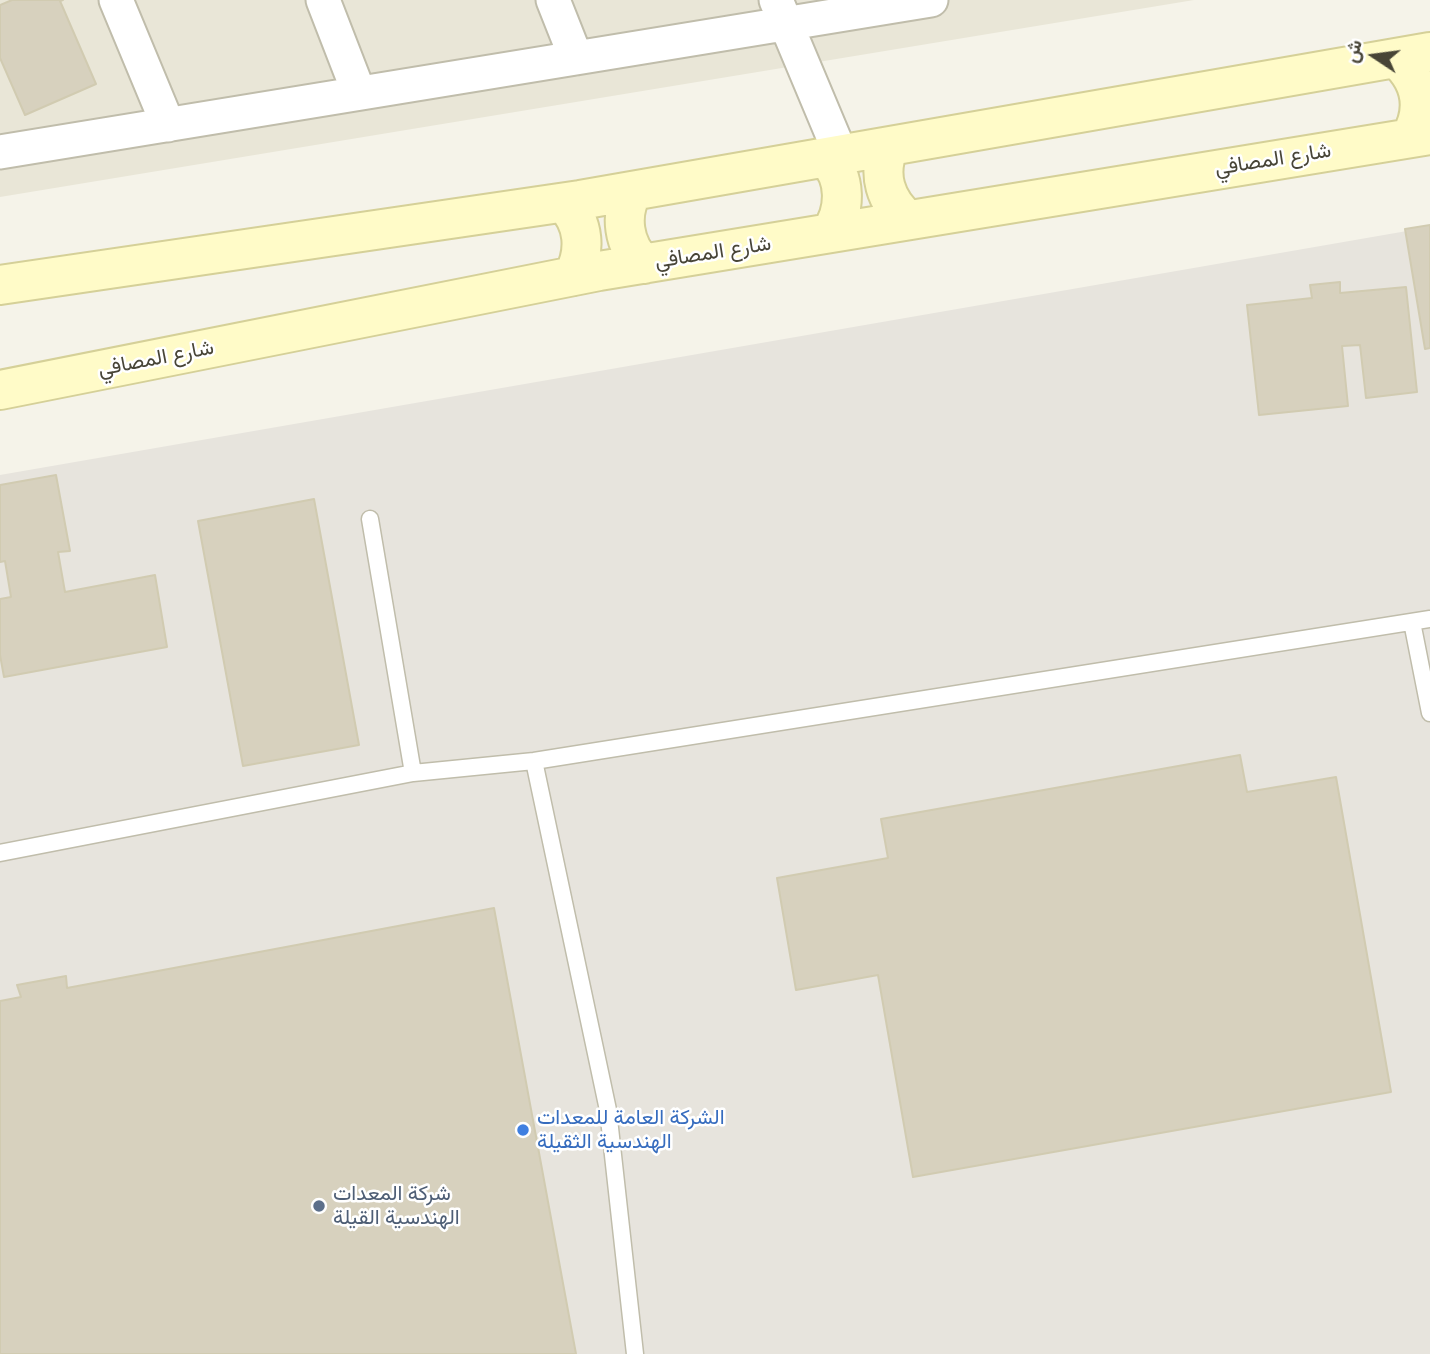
<!DOCTYPE html>
<html>
<head>
<meta charset="utf-8">
<style>
  body { margin:0 }
  #map { position:relative; width:1430px; height:1354px; overflow:hidden; background:#f5f3e9; font-family:"Space Grotesk",Vazirmatn,sans-serif }
  canvas { display:block }
  .north { position:absolute; left:1339px; top:21px; width:70px; height:70px; -webkit-text-stroke:5px #fff; paint-order:stroke; rotate:283deg; font-size:19px; font-weight:700; line-height:28px; text-align:center; color:#484537 }
  .north::after { content:''; display:block; margin:auto; width:24px; height:32px; background:#484537; clip-path:polygon(50% 0,100% 100%,50% 72%,0 100%) }
</style>
</head>
<body>
<div id="map">
<canvas width="1430" height="1354"></canvas>
<div class="north">ش</div>
</div>
<script>
const ctx = document.querySelector('canvas').getContext('2d');
ctx.lineJoin = 'round';
function fill(path, color) { ctx.fillStyle = color; ctx.fill(path, 'evenodd'); }
function strokePath(path, color, width, dash) { ctx.strokeStyle = color; ctx.lineWidth = width; ctx.lineCap = dash ? 'butt' : 'round'; ctx.setLineDash(dash || []); ctx.stroke(path); }
function write(font, color, halo, rows, align = 'center') {
  ctx.font = font + ' "Space Grotesk",Vazirmatn,sans-serif'; ctx.lineWidth = 5; ctx.setLineDash([]); ctx.textBaseline = 'middle'; ctx.strokeStyle = halo; ctx.fillStyle = color; for (const [text, x, y, turn = 0] of rows) {
    ctx.save(); ctx.translate(x, y); ctx.rotate((+turn || 0) * Math.PI / 180); ctx.textAlign = isNaN(turn) ? turn : align; if (halo) ctx.strokeText(text, 0, 0); ctx.fillText(text, 0, 0); ctx.restore();
  }
}
const residential = new Path2D(`
  M0 0H1194L0 197Z`);
const industrial = new Path2D(`
  M1430 227V1354H0V475Z`);
const building = new Path2D(`
  M12 0H63L60 1 96 84 25 115 0 58V5Z
  M1430 225V348L1425 349 1405 229Z
  M1340 282V293L1406 287 1417 392 1366 398 1360 345 1342 346 1348 406 1259 415 1247 305 1312 298 1310 285Z
  M56 475 70 551 58 552 65 592 155 575 167 647 4 677 0 655V599L11 597 5 561 0 562V485Z
  M314 499 359 745 243 766 198 521Z
  M1240 755 1247 792 1336 777 1391 1092 913 1177 878 975 796 990 777 878 888 858 881 819Z
  M494 908 576 1354H0V1001L21 997 17 985 66 976 67 988Z`);
const service = new Path2D(`
  M370 519 413 773
  M1412 622 1430 713
  M534 761 608 1110 635 1354
  M0 853 413 773 534 761 1430 619`);
const minor = new Path2D(`
  M116 0 168 125
  M323 0 359 93
  M553 0 576 58
  M776 0 841 155
  M0 152 931 0`);
const secondary = new Path2D(`
  M1396 58C1421 80 1427 109 1410 138
  M889 147C877 174 885 201 908 220
  M826 158C847 177 846 211 830 233
  M633 191C619 214 623 246 644 264
  M564 203C585 223 586 252 573 276
  M0 285 580 200 1430 52
  M0 390 599 271 1430 135`);
const markers = [
  [523,1130,7,"#3f7fe0"],
  [319,1206,7,"#5c6f8a"]
];
const streetNames = [
  ["شارع المصافي",1273,160,-9],
  ["شارع المصافي",713,253,-9],
  ["شارع المصافي",156,359,-11]
];
const shopNames = [
  ["الشركة العامة للمعدات",537,1118],
  ["الهندسية الثقيلة",537,1142]
];
const serviceNames = [
  ["شركة المعدات",333,1194],
  ["الهندسية القيلة",333,1218]
];
fill(residential, '#e9e6d7');
fill(industrial, '#e7e4dd');
fill(building, '#d7d1be');
strokePath(building, '#d1cbb1', 2);
strokePath(service, '#c0bdab', 19);
strokePath(minor, '#c0bdab', 37);
strokePath(secondary, '#d5d098', 42);
strokePath(service, '#fff', 16);
strokePath(minor, '#fff', 33);
strokePath(secondary, '#fffbc8', 38);
for (const [x, y, r, color] of markers) { const dot = new Path2D(); dot.arc(x, y, r, 0, 2 * Math.PI); ctx.fillStyle = color; ctx.fill(dot); strokePath(dot, '#fff', 2.5); }
write('21px', '#484537', '#fff', streetNames);
write('21px', '#366cbe', '#fff', shopNames, 'left');
write('21px', '#4e5e75', '#fff', serviceNames, 'left');
</script>
</body>
</html>
